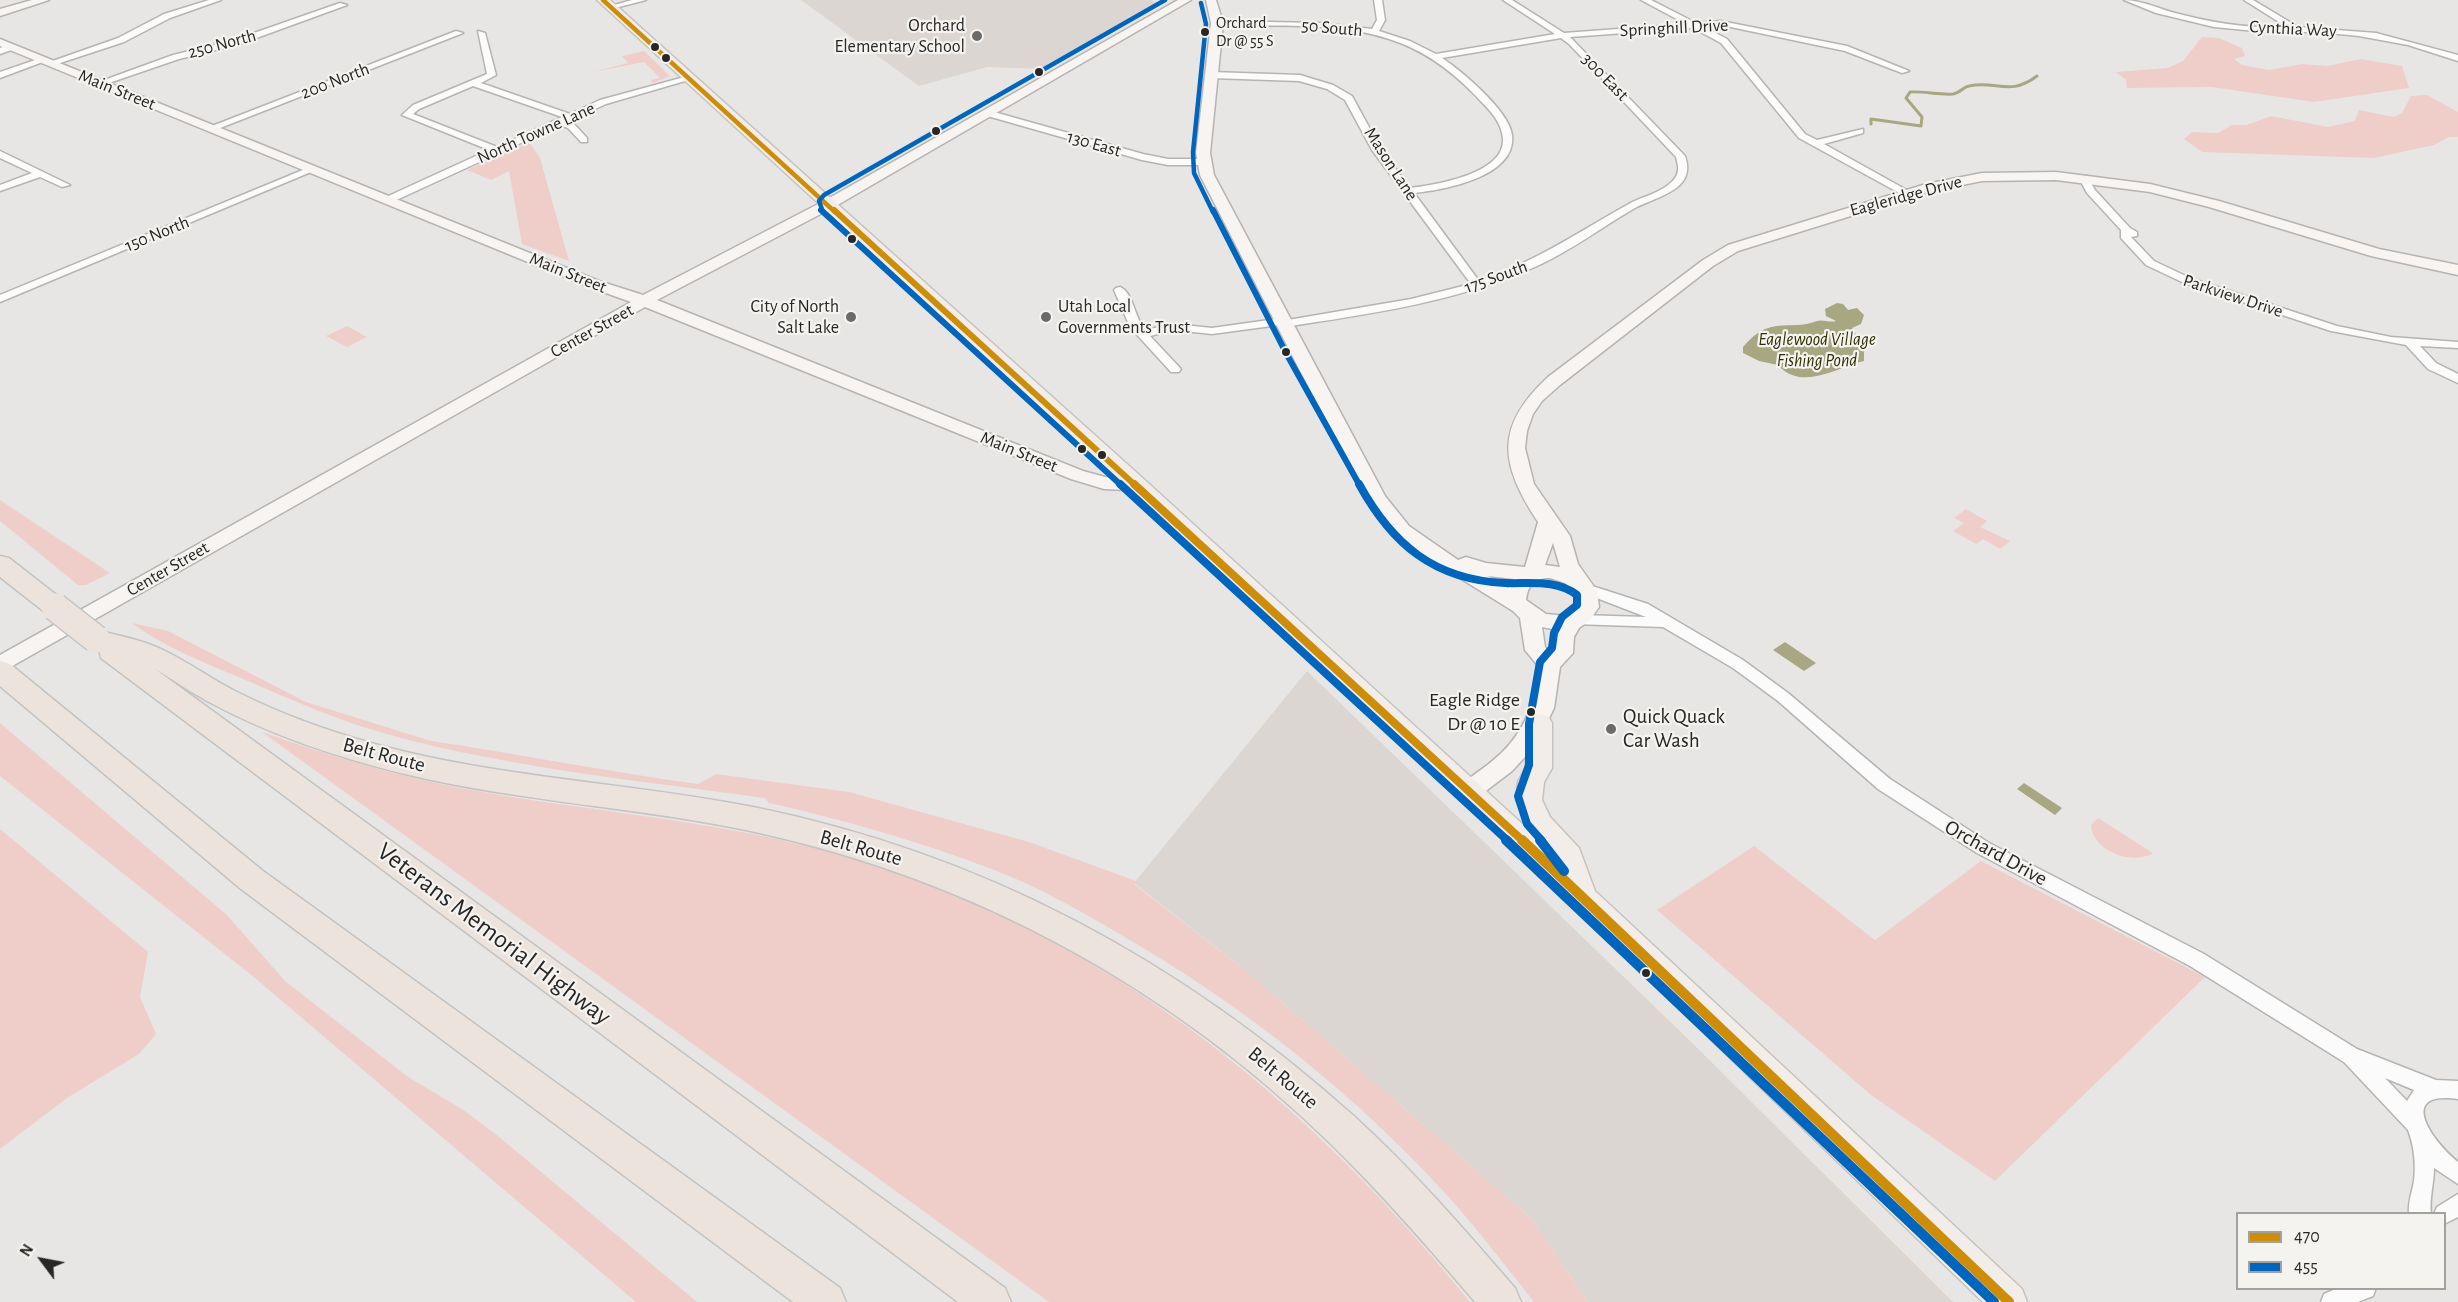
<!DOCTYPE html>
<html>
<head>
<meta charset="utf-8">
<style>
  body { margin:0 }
  #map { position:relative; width:2458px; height:1302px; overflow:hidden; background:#e7e6e4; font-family:"Alegreya Sans",sans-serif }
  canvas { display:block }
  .legend { position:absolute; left:2236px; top:1212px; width:210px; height:78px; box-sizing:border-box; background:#f5f3f0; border:2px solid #a3a19f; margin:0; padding:8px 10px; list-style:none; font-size:18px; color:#282726 }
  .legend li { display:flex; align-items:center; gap:12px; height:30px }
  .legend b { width:30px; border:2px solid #a3a19f }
  .north { position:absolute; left:12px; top:1230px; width:60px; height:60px; -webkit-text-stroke:4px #f5f3f0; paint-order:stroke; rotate:302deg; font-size:16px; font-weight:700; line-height:24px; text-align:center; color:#282726 }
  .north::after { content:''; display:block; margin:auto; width:21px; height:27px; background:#282726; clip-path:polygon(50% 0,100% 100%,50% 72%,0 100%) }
</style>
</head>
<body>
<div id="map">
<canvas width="2458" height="1302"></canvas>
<ul class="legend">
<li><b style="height:8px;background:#ce8d08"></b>470</li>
<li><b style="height:8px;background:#0065bd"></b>455</li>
</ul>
<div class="north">N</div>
</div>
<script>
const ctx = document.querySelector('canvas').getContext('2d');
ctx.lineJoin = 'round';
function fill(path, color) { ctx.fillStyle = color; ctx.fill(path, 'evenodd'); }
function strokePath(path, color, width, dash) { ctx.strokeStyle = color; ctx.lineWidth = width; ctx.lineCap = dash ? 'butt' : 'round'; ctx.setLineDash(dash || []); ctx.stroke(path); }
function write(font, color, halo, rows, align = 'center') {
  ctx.font = font + ' "Alegreya Sans",sans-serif'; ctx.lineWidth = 4.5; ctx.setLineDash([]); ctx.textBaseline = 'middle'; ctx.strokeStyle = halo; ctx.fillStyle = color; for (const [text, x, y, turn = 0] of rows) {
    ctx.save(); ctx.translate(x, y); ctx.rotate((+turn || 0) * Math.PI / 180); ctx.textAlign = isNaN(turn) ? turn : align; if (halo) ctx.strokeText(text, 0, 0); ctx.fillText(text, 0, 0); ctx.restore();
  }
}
const built = new Path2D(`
  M801 0H1151L1160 5 1044 69 987 67 919 86Z
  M1307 671 1686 1037 1953 1302H1588L1531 1218 1246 971 1134 883Z`);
const green = new Path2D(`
  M2202 37 2219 38 2242 48 2245 56 2234 59 2242 65 2269 70 2302 64 2327 66 2361 59 2402 66 2409 88 2314 102 2212 87 2127 88 2126 80 2116 72 2168 68 2183 61Z
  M644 51 670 76 653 83 651 80 660 78 644 62 593 72 628 63 622 56Z
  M2427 95 2458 112V137H2449L2434 145 2374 158 2202 152 2184 139 2192 132 2218 133 2232 125H2247L2271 116 2328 127 2355 121 2359 110 2394 117 2402 113 2411 96Z
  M529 142 540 158 569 261 522 244 509 171 491 180 467 170Z
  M347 326 367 337 347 347 326 336Z
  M0 500 110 573 86 585H78L0 521Z
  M1966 509 1987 521 1980 527 2010 541 2000 549 1983 539 1976 544 1953 531 1964 523 1954 518Z
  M132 623 168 631 306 702 431 741C520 754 609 772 698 784L716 774 849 792 1029 842 1136 881 1134 884 1246 971 1531 1218 1588 1302H1534C1508 1269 1482 1235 1454 1203 1359 1097 1247 1008 1123 936 1082 912 1039 887 994 870 921 842 845 820 769 803L765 798C635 780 488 766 363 727 324 714 287 698 250 682 209 664 168 650 132 623Z
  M0 723 227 915 285 981 408 1077 462 1109 498 1136 697 1302H636L255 978 0 776Z
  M262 732C328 755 393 775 461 788 565 808 672 816 776 839 1065 903 1287 1075 1470 1302H1049Z
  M2098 818 2153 853C2133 866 2092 851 2091 825Z
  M0 829 148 952 140 997 156 1034 139 1054 67 1098 0 1149Z
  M1754 846 1875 940 1981 861 2205 977 1995 1181 1871 1095 1657 910Z`);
const water = new Path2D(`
  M1837 303 1843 304 1848 310 1857 308 1864 315 1861 324 1852 328 1864 347V361C1837 367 1802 392 1778 365L1759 361 1743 353V347C1771 314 1787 332 1817 321 1823 319 1830 323 1836 321L1826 316 1825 309Z
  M1785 642 1816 663 1804 671 1773 650Z
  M2024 783 2062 808 2055 815 2017 789Z`);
const stream = new Path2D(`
  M1871 124V119L1921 126 1922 117 1906 98 1910 92C1924 91 1938 95 1953 94 1960 93 1963 87 1969 86 1997 80 2009 97 2037 76`);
const street = new Path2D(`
  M209 0H221L170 18 124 42 54 65 47 63 118 38 164 14Z
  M632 0H646L611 9 607 7Z
  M1374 0H1382L1385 20 1379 31 1410 41 1436 54 1555 34 1503 0H1512L1564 33 1686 24 1641 0H1651L1696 23 1721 21 1847 46 1909 71 1902 73 1845 51 1721 25 1704 27 1727 39 1805 134 1817 140 1863 129V133L1824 144 1912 193 1903 195 1799 138 1721 43 1693 28 1570 37 1685 156C1697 190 1658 196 1635 208 1602 227 1572 250 1537 266 1457 302 1370 314 1284 327L1279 325 1212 334 1174 330 1150 336 1181 369 1179 372H1171L1130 327 1114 290 1116 288 1120 287C1133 292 1135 319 1145 330L1174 324 1212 328 1283 318 1288 320 1411 299 1471 284 1372 150 1345 100 1327 89 1299 81 1211 78 1207 75 1211 72 1300 75 1333 85 1352 96 1381 149 1410 188C1435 185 1513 173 1502 133 1499 118 1486 107 1476 96 1451 70 1424 50 1389 39 1335 21 1273 27 1217 25L1213 23 1217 21 1320 23 1372 29 1377 20ZM1561 38 1569 44 1676 157C1678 165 1680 171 1675 178 1664 193 1642 196 1627 205 1577 233 1535 262 1479 281L1414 193C1443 190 1517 177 1512 135 1509 111 1462 71 1442 58Z
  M2124 0C2143 0 2161 10 2179 14 2214 23 2251 29 2287 27L2244 0H2253L2298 27 2376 33 2458 55V61L2408 45 2359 36 2318 32H2266L2214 27 2156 13Z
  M340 3 347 5 240 44 179 59 103 85 96 83 173 55 234 40Z
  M456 31 463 33 215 130 207 128Z
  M478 31 485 33 496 75 481 83 570 114 600 100 688 76 692 79 606 104 567 122 574 124 587 138V142H581L568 128 560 125 392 202H384V198L489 150 402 115 413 105 487 74ZM473 86 562 117 497 147 413 114 419 109Z
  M11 44 15 47 14 49 0 54V48Z
  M41 58 48 60 0 78V72Z
  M987 110 1143 154 1168 159H1203L1208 162 1203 165H1168L1142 160 984 115 982 113Z
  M0 151 70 185 62 187 40 177 0 191V185L32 173 0 158Z
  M310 167 318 169 0 302V295Z
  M2081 176H2087L2095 190 2130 228 2137 232V236L2131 237 2154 261 2190 278 2337 326 2391 337 2458 342V348L2420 346 2436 363 2458 374V383L2428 369 2406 345 2331 331 2182 282 2146 265 2121 238V230L2087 193 2079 178Z
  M1586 584 1648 604 1743 660 1788 693 1890 779 1989 843 2204 954 2357 1049 2436 1080 2458 1081V1099C2395 1090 2433 1142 2458 1162V1184L2434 1168C2434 1184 2429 1198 2431 1214H2409C2408 1201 2412 1193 2414 1181 2416 1163 2414 1146 2408 1130L2344 1062 2190 966 1977 853 1878 789 1778 701 1733 668 1663 627 1573 624 1571 620 1573 616 1578 615 1646 617 1581 592 1579 589ZM2385 1078 2414 1090 2407 1101Z
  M2458 1194V1217L2444 1224V1214H2434L2437 1207Z
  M2338 1288H2376L2373 1296 2358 1302H2321L2324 1294Z`);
const secondary = new Path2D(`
  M32 0H49L0 16V9Z
  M1178 0H1191L834 207 657 300 1083 471 1105 477 1147 483 1149 487 1147 491 1104 489 1071 479 645 307 0 673V655L631 302 589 287 0 46V39L599 281 643 295 824 201Z
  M1206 0H1216L1223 23 1210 153 1214 175 1385 496 1409 526 1458 560 1466 557 1486 563 1525 567 1538 522C1500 464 1494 427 1548 377L1703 260 1728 245 1926 184 1982 173 2056 172 2150 184 2219 201 2379 249 2458 265V275L2371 256 2209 207 2150 192 2056 180 1982 181 1928 192 1738 251 1713 266 1560 385 1542 401 1533 414 1527 431 1525 448 1534 484 1570 536 1578 564 1597 591 1599 607 1590 620 1579 628 1574 637 1573 653 1560 667 1554 708 1536 745 1512 771 1478 797 1470 800 1462 797 1458 791C1465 779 1479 772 1490 763 1523 737 1534 708 1539 667L1525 650 1520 618 1513 611 1408 546 1377 513 1299 369 1200 175 1196 153 1211 23ZM1553 543 1560 567 1545 565ZM1488 576 1514 579 1508 588ZM1550 578 1565 583 1578 594 1579 606 1567 616 1546 614 1526 600C1528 584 1535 578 1550 578ZM1542 627 1557 630 1550 652 1545 647Z`);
const primary = new Path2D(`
  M597 0H610L1147 482 1530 831 1516 800 1518 782 1526 767V723L1530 716 1539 714 1548 716 1552 723V768L1544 782 1542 800 1550 817 1579 848 1595 891 2022 1289 2027 1302H1983L1440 778 1258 612 1133 492Z`);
const highway = new Path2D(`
  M0 556 9 558 64 601 68 607 64 613 55 616 46 613 0 577Z
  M96 630C119 636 144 640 165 651 190 663 211 679 235 691 288 718 345 737 402 751 517 779 637 784 753 807 984 854 1180 960 1355 1117 1413 1170 1464 1229 1515 1288L1521 1302H1475C1429 1248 1383 1195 1332 1145 1172 988 975 880 755 832 640 807 520 802 405 774 339 758 273 736 213 704 193 694 174 680 155 669L1005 1288 1011 1302H958L101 658 99 649 87 646 83 639 87 632Z
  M0 661 10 664 263 871 840 1288 846 1302H793L241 889 0 686Z`);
const highwayBridge = new Path2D(`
  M55 607 96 639`);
const bus1Far3 = new Path2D(`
  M603 0 835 212`);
const bus1Far2 = new Path2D(`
  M834 210 1136 486`);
const bus1Far1 = new Path2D(`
  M1134 484 1523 841`);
const bus1 = new Path2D(`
  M1522 840 2009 1302`);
const bus2Far3 = new Path2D(`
  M1201 3 1206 24 1193 152 1194 173 1213 212
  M823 212 819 201 824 195 1165 0`);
const bus2Far2 = new Path2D(`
  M821 210 1122 486
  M1213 210 1286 353 1360 486`);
const bus2Far1 = new Path2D(`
  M1120 484 1508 841
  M1359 484C1392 544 1434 580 1505 583 1530 584 1556 579 1577 595V605L1562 617 1554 633 1552 648 1540 662 1529 724V765L1518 796 1527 824 1542 841`);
const bus2 = new Path2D(`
  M1506 840 1994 1302
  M1540 840 1564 871`);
const markers = [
  [1205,32,5,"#282726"],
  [977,36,6,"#6b6a68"],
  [655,47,5,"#282726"],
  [666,58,5,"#282726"],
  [1039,72,5,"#282726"],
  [936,131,5,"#282726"],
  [852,239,5,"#282726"],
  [851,317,6,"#6b6a68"],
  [1046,317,6,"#6b6a68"],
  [1286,352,5,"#282726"],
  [1082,449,5,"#282726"],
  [1102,455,5,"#282726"],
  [1531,712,5,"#282726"],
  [1611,729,6,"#6b6a68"],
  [1646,973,5,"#282726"]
];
const farBusnames = [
  ["Orchard",1216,23],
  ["Dr @ 55 S",1216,41]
];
const farPoinames = [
  ["Orchard",965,26],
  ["Elementary School",965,47],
  ["City of North",839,307],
  ["Salt Lake",839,328],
  ["Utah Local",1058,307,"left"],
  ["Governments Trust",1058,328,"left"]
];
const farStreetnames = [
  ["50 South",1332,28,5],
  ["Springhill Drive",1674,28,-3],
  ["Cynthia Way",2293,29,3],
  ["250 North",222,44,-15],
  ["300 East",1605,77,46],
  ["200 North",335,81,-21],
  ["Main Street",117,90,22],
  ["North Towne Lane",536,133,-24],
  ["130 East",1094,144,16],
  ["Mason Lane",1391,164,57],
  ["Eagleridge Drive",1906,196,-15],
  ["150 North",157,234,-22],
  ["Main Street",568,273,22],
  ["175 South",1496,277,-20],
  ["Parkview Drive",2233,296,18],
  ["Center Street",592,331,-29],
  ["Main Street",1019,452,22],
  ["Center Street",168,569,-30]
];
const farWaternames = [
  ["Eaglewood Village",1817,340],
  ["Fishing Pond",1817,361]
];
const busNames = [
  ["Eagle Ridge",1520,700],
  ["Dr @ 10 E",1520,724]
];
const poiNames = [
  ["Quick Quack",1623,717],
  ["Car Wash",1623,741]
];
const streetNames = [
  ["Belt Route",384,755,15],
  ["Belt Route",861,848,16],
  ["Orchard Drive",1996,853,29],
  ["Belt Route",1283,1078,40]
];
const nearStreetnames = [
  ["Veterans Memorial Highway",494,934,37]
];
fill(built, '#dbd6d1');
fill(green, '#efceca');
fill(water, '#a7a881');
strokePath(stream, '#a7a881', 3);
strokePath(street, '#b5b4b2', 3);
strokePath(secondary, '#b5b4b2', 3);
strokePath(primary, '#c3c3c2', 3);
strokePath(highway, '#c3c3c2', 3);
fill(street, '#fbfbfb');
fill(secondary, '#f7f4f2');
fill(primary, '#f3ede9');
fill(highway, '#ede3dd');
strokePath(highwayBridge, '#c3c3c2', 30, []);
strokePath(highwayBridge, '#ede3dd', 27);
strokePath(bus1Far3, '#ce8d08', 4.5);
strokePath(bus1Far2, '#ce8d08', 6);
strokePath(bus1Far1, '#ce8d08', 8);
strokePath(bus1, '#ce8d08', 10);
strokePath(bus2Far3, '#0065bd', 4.5);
strokePath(bus2Far2, '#0065bd', 6);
strokePath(bus2Far1, '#0065bd', 8);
strokePath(bus2, '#0065bd', 10);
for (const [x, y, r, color] of markers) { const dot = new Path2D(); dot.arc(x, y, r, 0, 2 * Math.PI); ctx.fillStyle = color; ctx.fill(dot); strokePath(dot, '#f5f3f0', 2); }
write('16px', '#282726', '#f5f3f0', farBusnames, 'left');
write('18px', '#282726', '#f5f3f0', farPoinames, 'right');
write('18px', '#282726', '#f5f3f0', farStreetnames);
write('italic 18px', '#2f3002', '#f5f3f0', farWaternames);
write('20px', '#282726', '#f5f3f0', busNames, 'right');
write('21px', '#282726', '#f5f3f0', poiNames, 'left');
write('21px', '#282726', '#f5f3f0', streetNames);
write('26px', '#282726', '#f5f3f0', nearStreetnames);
</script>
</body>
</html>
